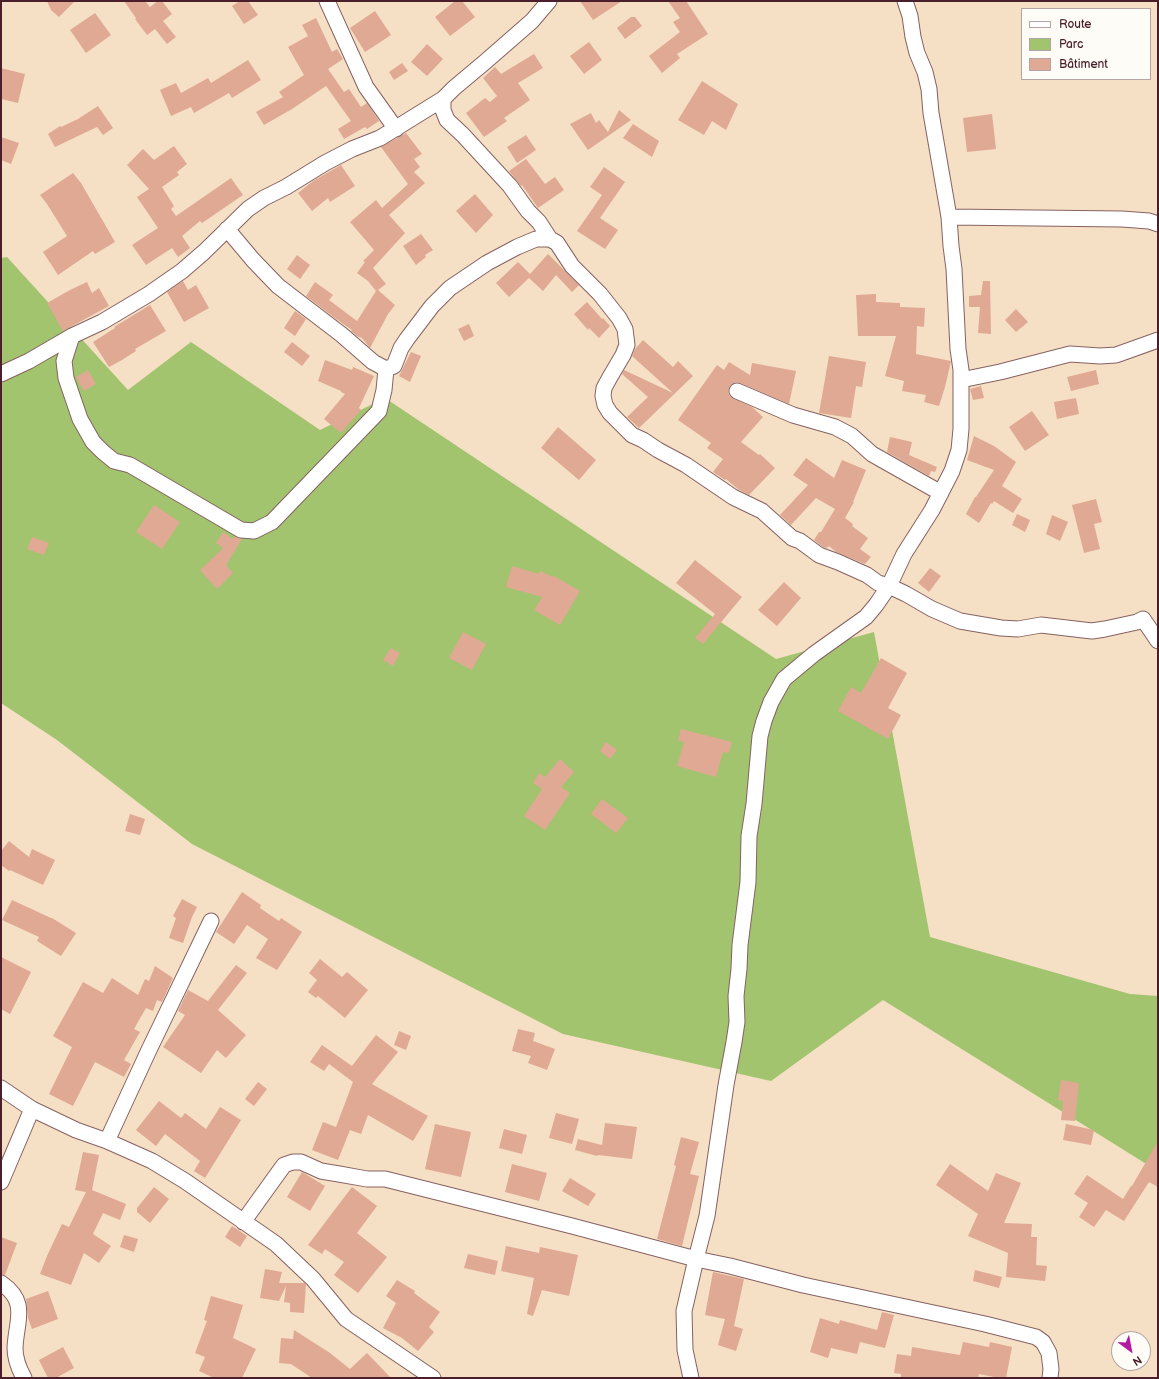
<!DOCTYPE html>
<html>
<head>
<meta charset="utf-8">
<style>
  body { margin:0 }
  #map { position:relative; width:1159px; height:1379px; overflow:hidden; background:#f5dfc5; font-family:"Balsamiq Sans",sans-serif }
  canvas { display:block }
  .frame { position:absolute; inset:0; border:2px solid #4a1f2b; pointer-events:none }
  .legend { position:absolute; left:1021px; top:8px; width:130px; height:72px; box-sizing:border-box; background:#fdfcf7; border:1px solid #b5a4a5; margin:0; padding:5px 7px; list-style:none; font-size:12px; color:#4a1f2b }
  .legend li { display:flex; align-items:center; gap:8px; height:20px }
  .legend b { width:20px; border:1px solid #b5a4a5 }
  .north { position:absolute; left:1111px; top:1331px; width:40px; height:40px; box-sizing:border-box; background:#fdfcf7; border:1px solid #b5a4a5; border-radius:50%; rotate:148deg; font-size:11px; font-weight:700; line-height:16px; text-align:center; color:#4a1f2b }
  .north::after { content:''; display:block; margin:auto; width:14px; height:18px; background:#b5179e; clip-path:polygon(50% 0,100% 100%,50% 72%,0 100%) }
</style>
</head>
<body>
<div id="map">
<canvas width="1159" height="1379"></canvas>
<div class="frame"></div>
<ul class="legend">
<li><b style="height:5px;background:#fff"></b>Route</li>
<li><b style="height:11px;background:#a2c46e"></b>Parc</li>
<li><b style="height:11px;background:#e0a993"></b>Bâtiment</li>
</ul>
<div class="north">N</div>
</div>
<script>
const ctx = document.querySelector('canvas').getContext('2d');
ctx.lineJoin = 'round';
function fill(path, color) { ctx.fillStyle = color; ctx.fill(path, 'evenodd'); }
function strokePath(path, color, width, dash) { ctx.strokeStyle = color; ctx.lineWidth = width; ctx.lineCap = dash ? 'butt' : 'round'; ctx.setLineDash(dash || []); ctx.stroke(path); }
const green = new Path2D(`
  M7 257 128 390 191 342 320 430 385 398 776 659 874 632 930 937 1130 994 1158 996V1160L1148 1165 883 1000 771 1081 563 1034 192 844 57 740 1 703V258Z`);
const building = new Path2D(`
  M47 1H75L59 17 51 10Z
  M124 1H145L150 7 158 1H162L172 14 163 21 176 37 167 44 155 29 147 35 135 19 136 18Z
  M240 1H248L258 15 244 24 232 6Z
  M455 1H462L475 17 450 36 435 17Z
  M580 1H622L593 20Z
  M668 1H686L708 34 677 54 680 58 662 73 649 56 680 32 673 22 680 18Z
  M375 11 391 35 365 52 350 28Z
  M95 13 111 35 86 53 70 30Z
  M631 17H635L642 26 625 39 617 28Z
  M316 18 332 52 337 49 343 59 328 69 344 92 349 89 361 107 367 103 379 121 367 129 365 127 344 139 338 129 351 121 326 86 292 109 264 125 256 112 283 97 279 92 304 75 288 47 308 36 302 25Z
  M589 42 602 60 584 74 570 56Z
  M427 44 443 59 427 76 411 62Z
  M534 54 543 68 518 83 530 100 504 118 507 121 484 137 466 113 485 98 490 102 497 96 483 78 495 67 501 74Z
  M248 60 261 80 232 98 229 93 194 113 191 107 171 116 160 90 176 83 181 93 208 78 211 83Z
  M402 63 408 71 394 80 389 72Z
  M1 68 25 74 18 103 1 99Z
  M702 81 738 104 726 130 712 121 704 135 678 120Z
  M98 106 113 128 103 135 97 127 55 147 48 134 60 126 61 127 78 119Z
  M619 110 631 120 588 150 570 124 591 113 596 123 599 120 608 132Z
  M992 114 996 149 967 152 963 118Z
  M633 124 659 141 652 157 623 138Z
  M406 133 422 154 414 159 420 167 414 172 425 183 389 215 405 233 373 268 386 284 378 290 395 305 388 314 370 348 362 338 357 336 351 331 352 330 339 321V319L338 321 336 319 306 296 315 282 333 295 329 300 357 321 376 291 368 281 357 273 365 262 363 261 374 250 350 222 376 200 382 208 408 184 381 147Z
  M526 135 536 150 517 163 507 147Z
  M1 137 19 143 11 164 1 160Z
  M174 146 187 164 177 172 179 175 162 187 174 206 171 209 176 216 231 178 243 195 202 223 200 221 182 236 190 248 178 257 172 248 146 265 132 245 158 228 137 197 149 189 127 165 143 149 154 160Z
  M526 159 545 184 555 177 564 190 538 208 522 185 521 186 509 171Z
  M341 165 355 186 330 202 328 198 312 211 298 193 313 181Z
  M604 167 625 182 600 218 618 230 605 249 577 231 602 195 590 187Z
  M73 173 81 183 115 242 95 254 93 251 58 275 43 252 67 236 47 204 40 195Z
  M475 194 493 215 476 233 456 211Z
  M421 234 433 250 425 255 426 257 416 265 403 246Z
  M548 254 579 285 572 292 556 275 543 291 529 278 509 297 496 283 518 262 530 274Z
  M297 255 310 265 300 279 287 269Z
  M183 281 188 290 196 285 209 308 184 322 167 292Z
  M983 281H990L991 334 978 333 980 307H969V296L981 295Z
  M87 282 92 293 99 288 109 306 63 331 47 303 70 290Z
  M876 294V302L900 303V307L925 308 924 327 917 326 916 354 951 361 945 387 939 406 924 402 926 395 902 391 904 381 885 376 896 336H858L856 295Z
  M587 302 602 319 603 318 610 326 599 338 589 328 588 330 574 314Z
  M150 305 166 331 135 349 136 351 122 360 109 367 93 342 115 328 114 327Z
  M1016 309 1028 322 1016 332 1005 320Z
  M295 311 306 319 295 336 284 328Z
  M469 324 474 336 464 341 458 329Z
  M643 340 673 367 678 361 693 376 639 428 627 417 648 397 622 374 624 370 673 393 632 356 635 349Z
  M292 342 310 356 302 366 284 352Z
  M411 352 421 356 410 382 399 376Z
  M829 356 866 362 862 387 856 386 851 418 819 413Z
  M325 360 352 370 353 367 374 376 359 408 361 410 341 433 324 419 345 394 341 392V391L318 381Z
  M729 362 750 375 752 363 796 371 789 404 740 383 736 382 732 384 729 388 728 392 730 397 752 407 763 417 741 442 759 455 760 454 775 468 749 495 738 489 726 479 725 480 713 472 723 459 707 448 711 443 678 420 717 365 724 370Z
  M88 370 96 384 84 391 76 377Z
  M1096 370 1099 384 1071 391 1067 377Z
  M981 386 984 398 973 400 970 389Z
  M1076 398 1079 414 1057 419 1054 402Z
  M1032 411 1049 435 1025 451 1009 427Z
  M558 427 596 460 579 480 541 448Z
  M974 436 994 446 1016 462 1002 486 1022 499 1013 513 994 501 992 504 991 503 979 523 966 514 975 497H976L994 470 967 460Z
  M890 437 912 442 909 455 937 467 935 472 931 471 929 476 887 452Z
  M806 458 834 478 842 460 866 470 853 502H854L845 518 853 524 852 526 868 538 860 549 871 557 865 564 836 552 829 546 827 548 823 547 814 540 819 532H821L835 509 816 498 791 525 780 515 808 485 793 475Z
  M1096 499 1102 522 1094 524 1100 549 1084 553 1072 505Z
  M154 505 180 522 162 549 136 532Z
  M1017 514 1030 520 1025 532 1012 525Z
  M1052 515 1068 522 1060 541 1046 534Z
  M223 532 233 539 235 537 242 539 226 565 233 573 217 589 200 570 223 548 216 543Z
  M32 537 49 543 44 555 27 549Z
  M695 560 742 597 703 644 695 638 715 614 676 583Z
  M512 566 539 574 540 571 554 577V576L580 591 560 625 534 610 542 597 506 587Z
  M930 568 941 576 929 592 918 583Z
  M784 582 801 598 777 626 758 610Z
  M463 632 486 644 472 670 449 658Z
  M391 648 400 653 393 666 383 660Z
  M881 658 907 673 888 708 901 715 888 739 838 711 851 687 861 693Z
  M681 729 732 742 729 753 723 752 716 777 677 766 684 742 678 740Z
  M606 742 617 750 610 759 600 751Z
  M560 759 574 772 561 787 570 793 545 830 524 816 542 789 533 783 539 773 545 777Z
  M602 799 628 818 616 833 591 814Z
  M130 814 145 819 140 835 125 831Z
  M9 841 29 857 32 849 55 860 43 885 10 870 9 871 1 865V851Z
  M242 892 261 905 260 908 279 921 281 918 302 932 277 970 256 958 268 939 247 925 234 944 216 932Z
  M182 899 197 907 192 917 183 943 169 938 176 918 173 916Z
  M12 900 51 918H52L76 933 61 956 37 941 39 937 2 920Z
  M1 957 31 972 10 1014 1 1009Z
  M320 959 342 977 347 972 368 990 345 1018 318 996 316 998 308 992 317 980 309 973Z
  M236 965 247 973 218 1010 246 1035 226 1058 217 1050 201 1073 163 1047 185 1015 178 1011 188 990 208 1001Z
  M155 966 173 978 162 1002 157 1000 153 1011 146 1008 134 1029 140 1032 124 1060 131 1064 124 1077 95 1062 73 1106 49 1094 72 1047 53 1036 83 982 103 993 112 978 138 995 145 979 149 981Z
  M518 1029 535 1033 533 1041 555 1049 547 1070 528 1063 531 1056 512 1051Z
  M399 1031 411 1036 406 1050 394 1045Z
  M376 1035 398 1052 372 1084 428 1116 413 1141 368 1115 361 1134 350 1130 338 1160 312 1150 323 1122 336 1127 353 1082 329 1064 324 1071 310 1062 322 1045 352 1066Z
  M1061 1080 1079 1083 1075 1121 1061 1120 1063 1101 1058 1100Z
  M258 1082 267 1089 254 1106 245 1099Z
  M159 1101 181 1118 185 1113 206 1129 220 1107 241 1120 205 1178 194 1171 200 1161 165 1134 156 1146 136 1130Z
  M556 1113 579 1119 572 1144 549 1138Z
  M605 1123 637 1127 632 1159 598 1155 597 1156 575 1150 578 1139 602 1145Z
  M435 1124 471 1132 461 1177 425 1169Z
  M1066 1124 1094 1130 1091 1145 1063 1140Z
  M504 1129 527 1135 522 1154 499 1148Z
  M681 1137 699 1142 690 1174 699 1176 682 1246 657 1239 676 1166 674 1165Z
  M1158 1141V1187L1149 1182 1124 1221 1106 1210 1094 1227 1079 1217 1088 1203 1074 1194 1087 1175 1123 1199 1131 1186H1132Z
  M83 1152 99 1155 92 1190 126 1204 120 1220 103 1213 93 1234 111 1246 99 1263 84 1253 71 1285 40 1274 47 1256 62 1224 69 1227 86 1192 75 1190Z
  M512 1164 547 1173 539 1201 505 1192Z
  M950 1164 988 1191 996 1173 1021 1183 1004 1223 1032 1224 1031 1237H1037L1036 1265 1047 1266 1045 1281 1006 1277 1008 1253 968 1236 978 1214 936 1185Z
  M302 1172 325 1186 310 1211 287 1197Z
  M570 1178 596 1194 588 1206 562 1191Z
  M154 1187 169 1199 150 1223 137 1212V1208Z
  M352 1187 377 1206 357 1233 387 1257 358 1293 334 1275 344 1262 325 1249 322 1254 308 1245Z
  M232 1226 247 1236 240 1247 225 1237Z
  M124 1235 138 1239 134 1252 120 1247Z
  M1 1237 17 1243 5 1275 1 1274Z
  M506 1246 539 1253 540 1247 578 1255 569 1296 542 1290 533 1316 527 1314 534 1278 501 1271Z
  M468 1254 498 1261 495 1275 464 1268Z
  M265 1269 282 1272 279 1283H304L306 1284 304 1313 290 1312V1303L284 1302 286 1286 279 1301 260 1298Z
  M975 1270 1002 1277 999 1288 973 1281Z
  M713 1272 744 1279 734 1326 743 1329 736 1351 718 1345 725 1319 705 1315Z
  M397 1280 415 1291 414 1293 440 1312 429 1327 434 1332 418 1351 402 1338 383 1328 396 1303 386 1296Z
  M48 1291 58 1319 32 1329 28 1318 26 1299Z
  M211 1296 243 1305 233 1338 256 1349 242 1378H214L199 1371 205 1357 195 1353 207 1321 204 1320Z
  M882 1312 894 1315 885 1348 860 1342 857 1354 831 1348 828 1358 810 1352 820 1318 839 1324 840 1320 877 1330Z
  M294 1330 330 1353 350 1369 367 1353 391 1378H312L291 1364 279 1363 281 1338 293 1339Z
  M963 1342 989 1347 990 1342 1012 1347 1006 1378H999L979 1374 978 1378H901V1374L894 1373 897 1354 911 1356 912 1347 960 1355Z
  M63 1347 74 1368 56 1378H48L39 1360Z`);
const street = new Path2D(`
  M327 1 366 87 396 129
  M443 99V110L447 120 463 135 510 186 528 211 539 222 550 239 557 243 572 266 600 294 619 318 625 329 627 345 623 355 610 377 604 388 603 396 605 405 610 413 632 435 643 440 658 450 686 465 733 497 762 511 792 538 800 541 819 555 838 562 867 575 878 583 889 586 906 594 932 609 960 621 1001 628 1018 629 1041 625 1092 631 1105 629 1137 622 1143 619 1158 641
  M949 217 1122 219 1149 221 1158 224
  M227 229 253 260 278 286 342 335 373 362 386 369 394 366 401 348 407 339 432 306 450 288 487 263 517 247 536 239H550
  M72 336 64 361 66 378 80 419 93 442 103 452 114 461 130 465 241 530 254 531 272 522 379 411 384 390 386 369
  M1 374 29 361 72 336 102 322 149 294 182 271 204 252 248 209 264 198 286 187 325 163 352 149 380 138 443 99 454 88 485 62 532 21 549 1
  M961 380 1000 372 1070 354 1100 356 1116 355 1158 340
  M737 391 793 415 835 427 852 436 872 454 941 493
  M1 1088 32 1109 76 1130 107 1141 152 1161 185 1181 276 1244 313 1279 346 1319 433 1378
  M107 1141 148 1052 211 921
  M1 1182 32 1109
  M243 1222 284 1165 293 1162H301L321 1171 339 1174 367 1179H385L572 1226 696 1259 730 1266 803 1285 985 1324 1036 1337 1043 1342 1049 1353 1051 1369 1050 1378
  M1 1283C29 1302 16 1321 15 1348 15 1359 19 1369 24 1378
  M691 1378 685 1350 684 1311 696 1259 707 1216 726 1085 734 1042 737 1022 736 996 739 969 740 945 748 882 749 836 754 804 760 736 764 721 771 702 784 679 814 654 866 617 876 605 889 586 904 554 932 510 952 471 959 450 961 429V370L958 349 954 269 951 246 949 217 931 113 929 89 925 72 917 53 913 37 910 16 905 1`);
fill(green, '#a2c46e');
fill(building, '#e0a993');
strokePath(street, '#866261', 17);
strokePath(street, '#fff', 15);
</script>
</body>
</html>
